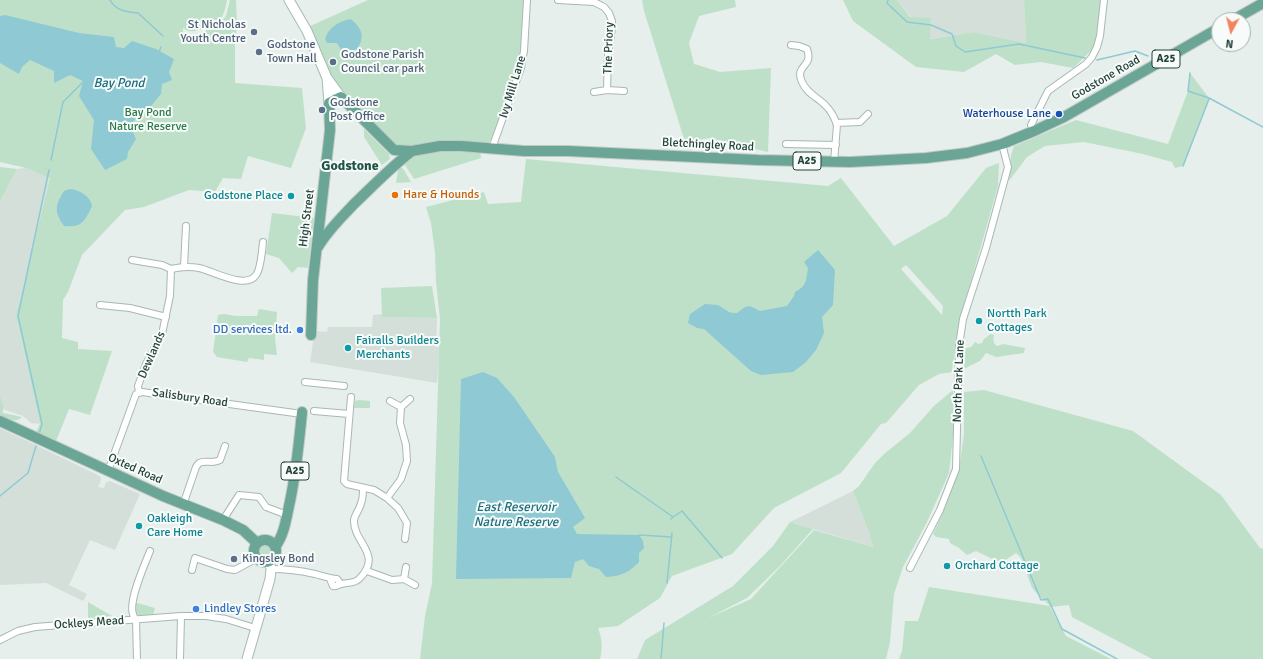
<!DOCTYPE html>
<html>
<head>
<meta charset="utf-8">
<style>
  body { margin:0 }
  #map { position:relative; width:1263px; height:659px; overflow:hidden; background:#e6efeb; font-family:Signika,sans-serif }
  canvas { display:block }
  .north { position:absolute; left:1211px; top:12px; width:40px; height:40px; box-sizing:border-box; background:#f7fbf9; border:1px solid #a3b1ad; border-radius:50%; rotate:187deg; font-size:11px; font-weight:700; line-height:16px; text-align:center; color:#24423a }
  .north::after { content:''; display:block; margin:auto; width:14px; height:18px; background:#f4845f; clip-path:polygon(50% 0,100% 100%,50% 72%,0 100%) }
</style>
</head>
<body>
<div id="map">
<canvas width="1263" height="659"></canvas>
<div class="north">N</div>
</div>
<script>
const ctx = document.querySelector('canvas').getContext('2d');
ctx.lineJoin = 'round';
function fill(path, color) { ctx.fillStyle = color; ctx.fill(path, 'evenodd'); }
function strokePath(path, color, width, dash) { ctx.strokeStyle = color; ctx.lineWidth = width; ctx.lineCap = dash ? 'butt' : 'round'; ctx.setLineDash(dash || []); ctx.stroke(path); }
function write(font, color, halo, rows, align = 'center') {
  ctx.font = font + ' Signika,sans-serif'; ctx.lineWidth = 4; ctx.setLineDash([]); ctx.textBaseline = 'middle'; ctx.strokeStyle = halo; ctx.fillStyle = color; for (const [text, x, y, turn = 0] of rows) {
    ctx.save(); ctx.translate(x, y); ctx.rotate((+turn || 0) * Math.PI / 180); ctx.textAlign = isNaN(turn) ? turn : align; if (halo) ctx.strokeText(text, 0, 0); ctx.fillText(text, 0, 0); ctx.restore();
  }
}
const built = new Path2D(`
  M897 0H1024L1026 43 974 32 929 39Z
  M26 168 50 177 16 315 40 424 31 423 23 416 0 408V202L17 169Z
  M382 314 383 317 437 318 436 347H440L437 383 310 362 314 335 317 331 327 332 328 327H372L373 315Z
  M0 428 100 476 101 480 98 487 104 488 106 482 110 481 140 494 115 550 90 540 69 585 87 594 83 601 46 583 0 585Z
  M853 491 868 530 873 547 790 522Z`);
const green = new Path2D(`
  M0 0H227C226 6 224 14 221 18 216 25 196 33 188 31 186 30 185 29 183 28V33L188 36H192L219 25 226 16 230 0H236L237 23 235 45V83L302 88 306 128 291 168 248 156 241 179 223 178 215 192 189 190 144 207 125 210 82 255 68 292 63 300 62 338 78 342V349L112 351 90 415 69 409 56 441 36 432 40 424 16 315 50 178 26 168 0 162Z
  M368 0H524L521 62 494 136 489 142 400 148 393 145 336 86 308 27Z
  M642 0H735L736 7 699 16 689 43 694 64 720 72 771 68 768 152 710 138 685 142 644 11Z
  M843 0H897L910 17 931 18 930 39 974 32 1026 43 1024 0H1101L1099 26 1093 49 1073 68 1041 62 1015 65 996 54 964 72 916 67 853 21Z
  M1190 73 1209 98 1183 166 1175 168 1172 162 1143 154 1084 142 1045 146 1027 157 1009 181 1011 155 1014 146 1076 120 1168 144 1188 91Z
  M364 129 389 154 390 159 382 165 364 137Z
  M434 150 480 151 481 158 414 179 403 162 414 156Z
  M526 159 828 186 841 178 894 246 947 216 986 168 999 163 998 186 962 313 953 362 952 372 939 374 919 385 886 423 881 424 841 473 774 508 732 554 672 576 660 598 618 626 598 628C602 638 603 648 600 659H420L425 616 432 583 440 320 436 281 435 253 431 223 426 207 484 192 488 204 521 202ZM906 265 943 306 942 315 901 269Z
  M399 165 404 170 411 182 396 183Z
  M0 167 17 169 0 202Z
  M272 213 314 218 308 268 298 267 292 273 279 258 266 254Z
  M432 286 437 318 382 317 381 288Z
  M259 309 277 312 275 338 277 355 264 354V360L249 358 247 362 217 357 213 352 218 315 224 314 236 316H257Z
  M991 334 994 335C993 340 993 343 997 346L1003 344 1025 348 1024 353 996 357 986 353 980 361 974 364 971 365 966 368H964L963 349 971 347 975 342 978 344 982 343 984 339Z
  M953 390V436L949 473 927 522 903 567 894 594 890 642 886 659H637L645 640 733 586 773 546 790 522 813 529 779 567 747 598 708 618 751 599 814 530 873 547 868 530 853 491 859 486 875 463 884 454 910 433 934 406Z
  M984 390 1133 431 1221 495 1260 548 1263 549V659H1152L1072 617 1069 605 1050 607 1066 636 1111 659H899L902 651 905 621H918L929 587 1050 606C1044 599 1034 593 1031 585 1026 575 1026 560 1016 553L1001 563 976 551 967 555 959 548 950 543 949 539 936 537 933 534 946 505 959 469 964 434V392Z
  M0 397 3 404V413L22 417C16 424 7 418 0 415Z
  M359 400 370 401V408H354L355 401Z
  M257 550a8 8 0 1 1 16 0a8 8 0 1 1-16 0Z
  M88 602 112 616 88 618Z
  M134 602 155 608 153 615C139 616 135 619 134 602Z`);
const water = new Path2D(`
  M5 15 79 33 114 37 116 47 124 48 132 41 156 49 174 59 169 72 172 80 162 84 161 94 151 106 144 109 130 125 136 139 128 152 127 159 105 170 91 149 94 120 79 96 83 81 70 75 54 83V71L30 60 22 67 19 74 0 63V16Z
  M350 19C361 26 366 37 357 49 351 51 347 52 341 50L337 43H327L325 39C329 27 338 22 350 19Z
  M70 189C80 190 90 196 92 206 85 221 82 228 64 226 54 212 55 205 64 191Z
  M818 250 835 270 833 305 822 317 824 333 816 350 806 362 793 372 761 375 751 371 704 329 697 328 688 323 690 314 705 304 718 305 729 312 733 313H737L745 307 750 306 760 311 787 306 794 296 795 292C807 286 806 280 808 268L804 262Z
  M483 372 497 378 514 397 555 457 558 472 585 518 573 527 577 534 639 535 643 541 644 548 639 553V562C628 573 622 576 606 577L599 569 589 566 583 559 575 562 571 578 456 579 461 379Z`);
const stream = new Path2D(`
  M110 0C116 11 127 12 138 13L163 36
  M888 0 887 3 907 22 931 25 952 34 956 46 965 52 1019 44 1085 58
  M159 52 161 47
  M1097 60 1135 51 1148 56
  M1190 73 1188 91 1209 98 1263 127
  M51 160 63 102 84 81
  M1183 166 1209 99
  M39 434 42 424 18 316 49 170
  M981 456 1041 600 1048 599 1062 629 1117 659
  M616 477 673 517 671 519
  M0 496 28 473 36 446
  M673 517 682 511 722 558
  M639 535 672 537
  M667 583 672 533
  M661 659 664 623`);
const minor = new Path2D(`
  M558 0 594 2 604 7 609 13 612 21V28L608 55 607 90 594 92
  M791 45 799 46 807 49C814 68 794 64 802 82 807 94 819 98 826 106 831 111 835 119 837 125L834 162
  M607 90 624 91
  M836 123 860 122 868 114
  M1034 131 1031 125 1048 91 1086 64 1092 57 1097 47 1100 36 1104 0
  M786 144 836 145
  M492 148 521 68 524 51 527 0
  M132 260 162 265 171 269
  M184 267 186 226
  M100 305 130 308 166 317
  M305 382 344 386
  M139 392 138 386 146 364 162 334 170 296 171 269C180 267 189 266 199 268 213 271 246 290 256 275 261 269 262 250 263 242
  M351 397 344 481 347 484 374 490 387 498 398 508 407 523 405 539
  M390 401 401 407
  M314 411 349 414
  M108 471 136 394 142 392 302 414
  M387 498 401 479 407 461 406 445 400 423 401 407 410 399
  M183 505 196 467 199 463C206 460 213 464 220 460L225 446
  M223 520 239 495 259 497 266 507 287 515
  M910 568 940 510 956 469 959 346 963 319 986 248 1008 167 1002 144
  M271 569C285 569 302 571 315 574 323 576 329 578 337 579L341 584
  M192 570 195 558 227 569 235 570 257 558
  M367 571 392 580 404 579 406 567
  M330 579 333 586C338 587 338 584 342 584 348 582 354 584 359 579 384 554 353 543 354 520 355 514 360 509 361 503 363 499 363 493 363 488
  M404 579 415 585
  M0 640 18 631 35 627 181 616
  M137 659 136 620C135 618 133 616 133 614 128 601 145 564 150 551
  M180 659 181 616H206L226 619 255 628`);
const secondary = new Path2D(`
  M289 0 307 31 327 78 341 97
  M327 78 329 103
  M247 659 270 579 271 569 269 561`);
const primary = new Path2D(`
  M1233 20 1263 3
  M318 247C328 230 341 218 354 204 373 186 391 167 412 151
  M311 335 313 280 330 130 329 103 341 97 394 150 412 151 440 146H461L524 151H568L758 160 850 162 926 158 967 153 1002 144 1034 131 1064 117 1219 28
  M0 421 163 496 223 520 243 530 257 543
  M254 551a11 11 0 1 1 22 0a11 11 0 1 1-22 0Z
  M275 547C284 535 286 520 289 506 296 475 299 444 302 412`);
const markers = [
  [254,32,4,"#5c6f8a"],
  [259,52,4,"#5c6f8a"],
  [333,62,4,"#5c6f8a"],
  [322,110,4,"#5c6f8a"],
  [1059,114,4,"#1a4fb4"],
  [395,195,4,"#e8710a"],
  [291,196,4,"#0f9aa8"],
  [979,321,4,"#0f9aa8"],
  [300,330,4,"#3f7fe0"],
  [348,348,4,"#0f9aa8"],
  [139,526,4,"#0f9aa8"],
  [234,559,4,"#5c6f8a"],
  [947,566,4,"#0f9aa8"],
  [196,609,4,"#3f7fe0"]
];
const shields = [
  [1166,59,28],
  [807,161,28],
  [295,471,28]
];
const shieldNames = [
  ["A25",1166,59],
  ["A25",807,161],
  ["A25",295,471]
];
const serviceNames = [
  ["St Nicholas",246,25,"right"],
  ["Youth Centre",246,39,"right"],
  ["Godstone",267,45],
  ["Town Hall",267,59],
  ["Godstone Parish",341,55],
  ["Council car park",341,69],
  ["Godstone",330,103],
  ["Post Office",330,117],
  ["Kingsley Bond",242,559]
];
const streetNames = [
  ["The Priory",609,48,-88],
  ["Godstone Road",1106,78,-30],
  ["Ivy Mill Lane",513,87,-73],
  ["Bletchingley Road",708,145,3],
  ["High Street",307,218,-83],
  ["Dewlands",152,355,-66],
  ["North Park Lane",959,381,-88],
  ["Salisbury Road",190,398,8],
  ["Oxted Road",135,469,24],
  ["Ockleys Mead",89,623,-4]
];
const parkNames = [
  ["Bay Pond",148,113],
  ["Nature Reserve",148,127]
];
const transitNames = [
  ["Waterhouse Lane",1051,114]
];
const foodNames = [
  ["Hare & Hounds",403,195]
];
const cultureNames = [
  ["Godstone Place",283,196,"right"],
  ["Nortth Park",987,314],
  ["Cottages",987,328],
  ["Fairalls Builders",356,341],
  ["Merchants",356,355],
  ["Oakleigh",147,519],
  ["Care Home",147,533],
  ["Orchard Cottage",955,566]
];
const shopNames = [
  ["DD services ltd.",292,330],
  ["Lindley Stores",204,609,"left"]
];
const waterNames = [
  ["Bay Pond",119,84],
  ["East Reservoir",516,508],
  ["Nature Reserve",516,523]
];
const quarterNames = [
  ["Godstone",350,166]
];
fill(built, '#d4dfda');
fill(green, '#bfe0c8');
fill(water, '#8ec9d4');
strokePath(stream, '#8ec9d4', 1.5);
strokePath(minor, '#a8b8b2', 8);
strokePath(secondary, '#a4bbb3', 11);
strokePath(primary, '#c2cac8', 12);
strokePath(minor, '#fff', 6);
strokePath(secondary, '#fff', 9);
strokePath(primary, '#6aa596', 10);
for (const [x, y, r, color] of markers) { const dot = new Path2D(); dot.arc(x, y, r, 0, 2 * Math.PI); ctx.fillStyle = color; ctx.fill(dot); strokePath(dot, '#f7fbf9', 1.5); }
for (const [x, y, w] of shields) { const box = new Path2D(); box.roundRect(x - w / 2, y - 9, w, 18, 3); ctx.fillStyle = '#f7fbf9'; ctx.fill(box); strokePath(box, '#24423a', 1); }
write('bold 11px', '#24423a', null, shieldNames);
write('12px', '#4e5e75', '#f7fbf9', serviceNames, 'left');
write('12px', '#24423a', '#f7fbf9', streetNames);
write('12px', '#2d7a4b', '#f7fbf9', parkNames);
write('12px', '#164399', '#f7fbf9', transitNames, 'right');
write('12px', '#c56008', '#f7fbf9', foodNames, 'left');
write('12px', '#0d838f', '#f7fbf9', cultureNames, 'left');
write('12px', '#366cbe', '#f7fbf9', shopNames, 'right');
write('italic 13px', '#1c6f80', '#f7fbf9', waterNames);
write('bold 14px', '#1f5548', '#f7fbf9', quarterNames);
</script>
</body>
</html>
